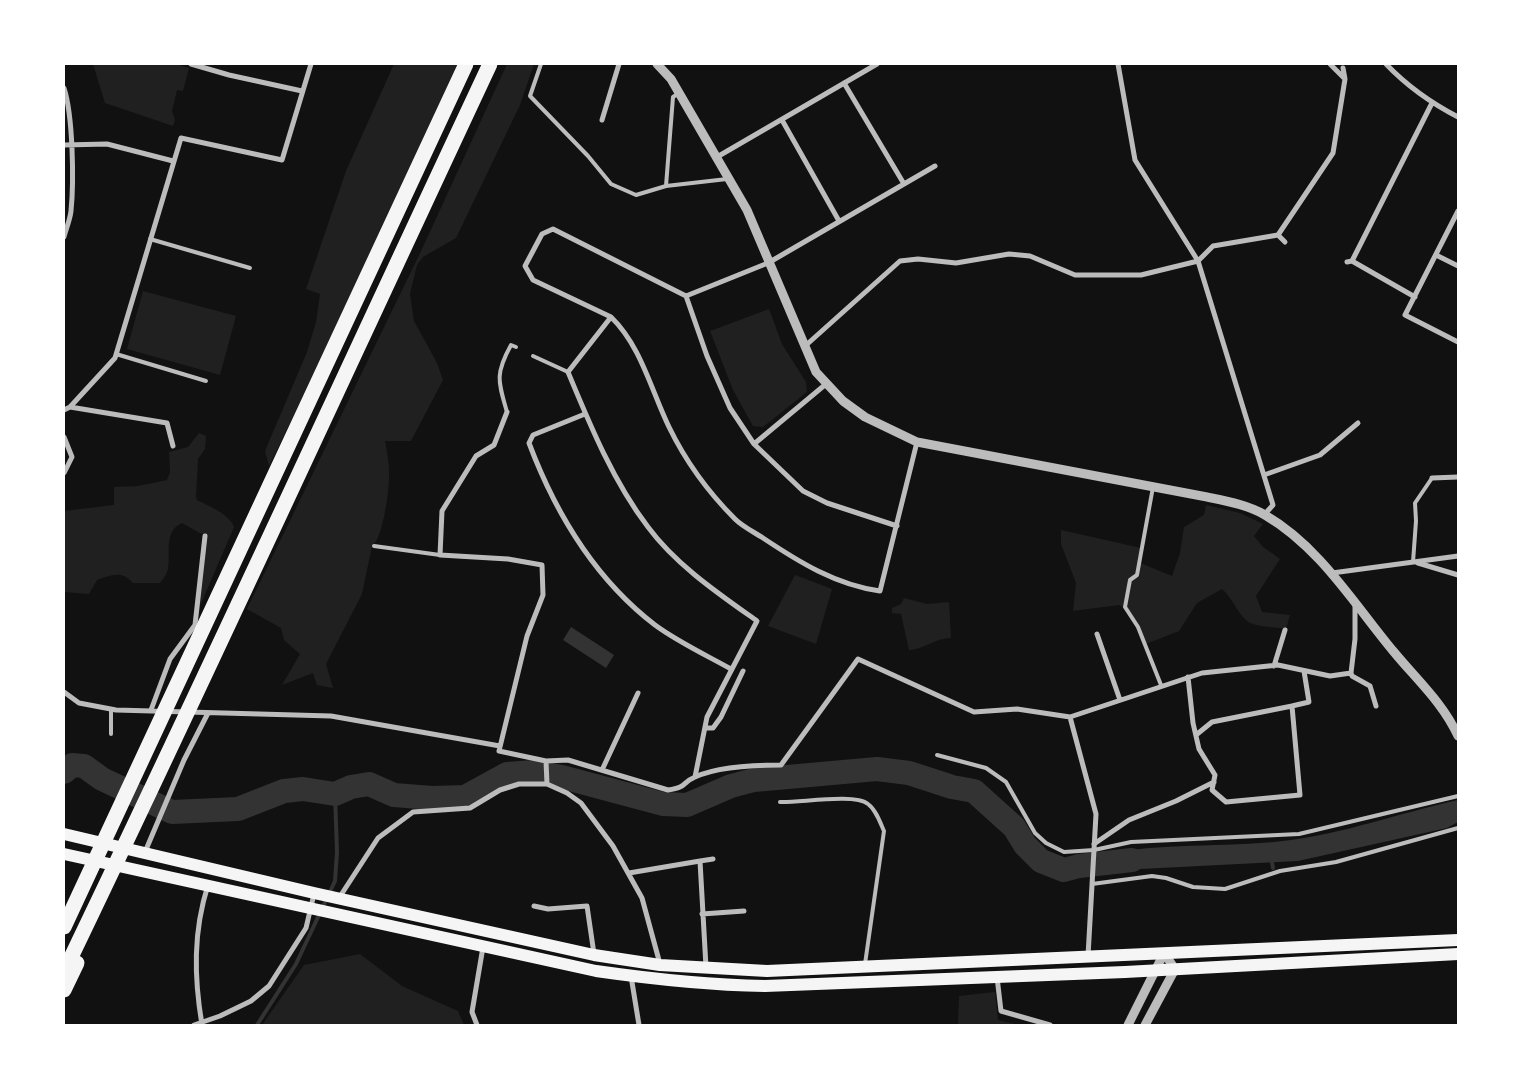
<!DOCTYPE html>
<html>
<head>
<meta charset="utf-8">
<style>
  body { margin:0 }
  #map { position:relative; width:1522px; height:1089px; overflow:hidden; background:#111; font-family:Lato,sans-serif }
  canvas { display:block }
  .frame { position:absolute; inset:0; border:65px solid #fff; pointer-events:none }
</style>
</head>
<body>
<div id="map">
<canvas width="1522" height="1089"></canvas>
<div class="frame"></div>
</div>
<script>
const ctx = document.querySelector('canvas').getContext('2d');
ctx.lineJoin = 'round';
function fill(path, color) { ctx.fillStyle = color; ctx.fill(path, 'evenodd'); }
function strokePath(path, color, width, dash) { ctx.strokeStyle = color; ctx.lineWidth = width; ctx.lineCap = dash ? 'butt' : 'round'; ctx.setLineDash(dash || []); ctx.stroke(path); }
const green = new Path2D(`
  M93 64H176L189 68 183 91 177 90 172 111 175 120 173 126 105 103Z
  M394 64H466L269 466 265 451 307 352 316 322 320 294 306 289 346 171Z
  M507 64H534L520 105 456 238 423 257 417 265 410 294 414 321 437 363 443 380 411 441H385C387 452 389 462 389 472 390 487 383 539 372 546L362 594 326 664 333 688 317 685 313 673 282 685 300 654 284 640 281 628 247 609 422 249Z
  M143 291 236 316 220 375 127 349Z
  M769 309 782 344 806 382 807 392 763 427 753 426 733 390 710 331Z
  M199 433 206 436 205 449 198 459 196 497 197 500C208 506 230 514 234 527L200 606 205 536 182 523C163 531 171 554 168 569 167 574 163 579 160 583H133C122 570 111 575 97 580L89 594 64 592V511L114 505V487L138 486 167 480 170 472 169 452 188 447Z
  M1206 505 1240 513 1263 524 1254 536 1263 547 1280 559 1256 596 1262 612 1290 615 1286 629C1276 627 1259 627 1250 623 1238 616 1233 598 1222 589L1197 603 1179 631 1146 644 1125 608 1119 605 1073 611 1076 583 1061 544V530L1141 548 1138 562 1172 576 1180 553 1184 527 1204 515Z
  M795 575 832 589 816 644 768 626Z
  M904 598 927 604 949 602 951 638C935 638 925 649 909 650L901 614 892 613V608L901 604Z
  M360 954 402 986 458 1011 464 1025H262L304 965Z
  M995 992 998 1020 1019 1025H958L959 996Z`);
const water = new Path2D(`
  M571 627 614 655 606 668 563 640Z
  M1458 800V822L1447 828 1298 861 1101 871V855C1161 842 1222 848 1283 841 1343 834 1400 813 1458 800Z`);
const stream = new Path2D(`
  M1271 857 1273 868
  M257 1025 296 964 335 881 337 852 335 794`);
const river = new Path2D(`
  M64 772 72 765 84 766 102 779 172 812 238 809 284 791 303 789 335 794 351 787 369 784 394 795 432 798 465 797 507 774 534 772 562 777 663 804 687 805 731 786 754 780 877 769 909 773 952 787 974 791 1014 827 1025 845 1041 861 1064 870 1079 866 1132 860`);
const service = new Path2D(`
  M541 64 530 96 588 156 611 184 636 195 666 186 727 179
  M666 186 673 97 679 93
  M150 239 250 268
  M116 354 206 381
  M533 356 568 372
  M507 412C498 381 495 374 511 345L516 347
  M1153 487 1137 575 1130 580 1125 607 1138 627 1161 685
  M374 546 440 555
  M1413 562 1416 521 1415 503 1432 478
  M111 734V709
  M937 755 986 768 1006 782 1035 833 1046 843 1064 852 1094 850 1131 842 1299 834 1458 796
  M780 802C799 803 855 793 868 804 876 810 880 822 884 831L865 964
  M1092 884 1152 876 1166 878 1193 887 1225 889 1280 871 1336 862 1458 828`);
const minor = new Path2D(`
  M191 64 229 75 302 91
  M1118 64 1135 160 1198 261 1273 505 1264 515
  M1330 64 1344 78
  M1386 64C1407 86 1431 103 1458 117
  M844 83 904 184
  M64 88C73 116 74 181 71 211 70 220 66 229 64 237
  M602 120 619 64
  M782 120 839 221
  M64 145 107 144 173 161
  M717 157 877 64
  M1458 211 1405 315 1458 342
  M1278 235 1285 242
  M1436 255 1458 266
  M1352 261 1432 103
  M1347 262 1352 261 1415 297
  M686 296 768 263 935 166
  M611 317 568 372C590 425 613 481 648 527 676 565 719 594 757 621L707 717 695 777
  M804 347 900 261 918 259 956 263 1009 254 1030 256 1075 275H1141L1198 261 1213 246 1278 235 1333 153 1345 79 1343 68
  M70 407 167 423 173 446
  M64 410 70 407 115 358 181 138 282 160 311 64
  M507 412 494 445 476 456 442 511 440 555 508 559 542 565 543 595 527 636 499 751 546 761 568 760 668 790C688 787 681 783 695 777 717 767 757 765 781 765L858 659 974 712 1017 709 1070 717
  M585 414 533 435 529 443C555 512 595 579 655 625 678 642 706 655 731 669
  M64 437 72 457 64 473
  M754 444 826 384
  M1264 475 1320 455 1358 423
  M1432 478 1458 477
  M897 526 827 503 803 491 754 444 730 408 707 356 686 296 553 229 542 234 525 266 533 280 611 317C641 346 651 390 669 427 685 460 709 493 735 519 743 527 754 532 763 538 799 562 836 585 880 591L917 442
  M1418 563 1458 575
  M1332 573 1458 556
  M1097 634 1120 700
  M1274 666 1285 630
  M1351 673 1352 676 1370 686 1376 706
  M1188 677 1193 723 1199 749 1215 775 1212 790 1226 802 1300 795 1292 706 1309 702 1304 671
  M64 692 79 703 116 710 331 716 500 746
  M151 710 170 659 195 625 205 536
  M705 728H713L721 717 743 671
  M1196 735 1212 722 1292 706
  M546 761 547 784
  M602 770 638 693
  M1094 844 1129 820 1176 801 1214 782
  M145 852 184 760 208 713
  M700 861 713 859
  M629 873 700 861 706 967
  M339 898 378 838 413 812 470 808 500 790 519 784H547L567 793 581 803 613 846 642 898 660 964
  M534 906 548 909 587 906 594 954
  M702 914 744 911
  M1088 956 1096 814 1070 717 1202 673 1278 665 1330 676 1351 673 1355 639V604
  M631 976 639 1025
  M997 977 1001 1011 1050 1025
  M194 1025 220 1016 251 1001 269 986 306 928 314 894
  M202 1025C194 977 193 932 208 885
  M477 1025 472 1012 483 947`);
const tertiary = new Path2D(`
  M657 64 671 79 747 210 816 372 843 401 865 417 917 442 1207 497C1226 501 1248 505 1265 515 1320 547 1354 604 1394 652 1417 680 1443 703 1458 736
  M1128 1025 1164 953
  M1145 1025 1175 969 1164 953`);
const primary = new Path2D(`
  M64 834 314 893 594 955 660 965 767 971 1458 940
  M64 854 596 971C652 979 708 985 765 986L1125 972 1458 954`);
const motorway = new Path2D(`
  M64 927 466 64
  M64 972C209 671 348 367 490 64
  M64 990 77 963`);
fill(green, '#202020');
fill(water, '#333');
strokePath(stream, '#333', 4);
strokePath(river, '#333', 24);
strokePath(service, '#bcbcbc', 4);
strokePath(minor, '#bcbcbc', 5);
strokePath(tertiary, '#bcbcbc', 9);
strokePath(primary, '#f5f5f5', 12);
strokePath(motorway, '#f5f5f5', 15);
</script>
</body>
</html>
